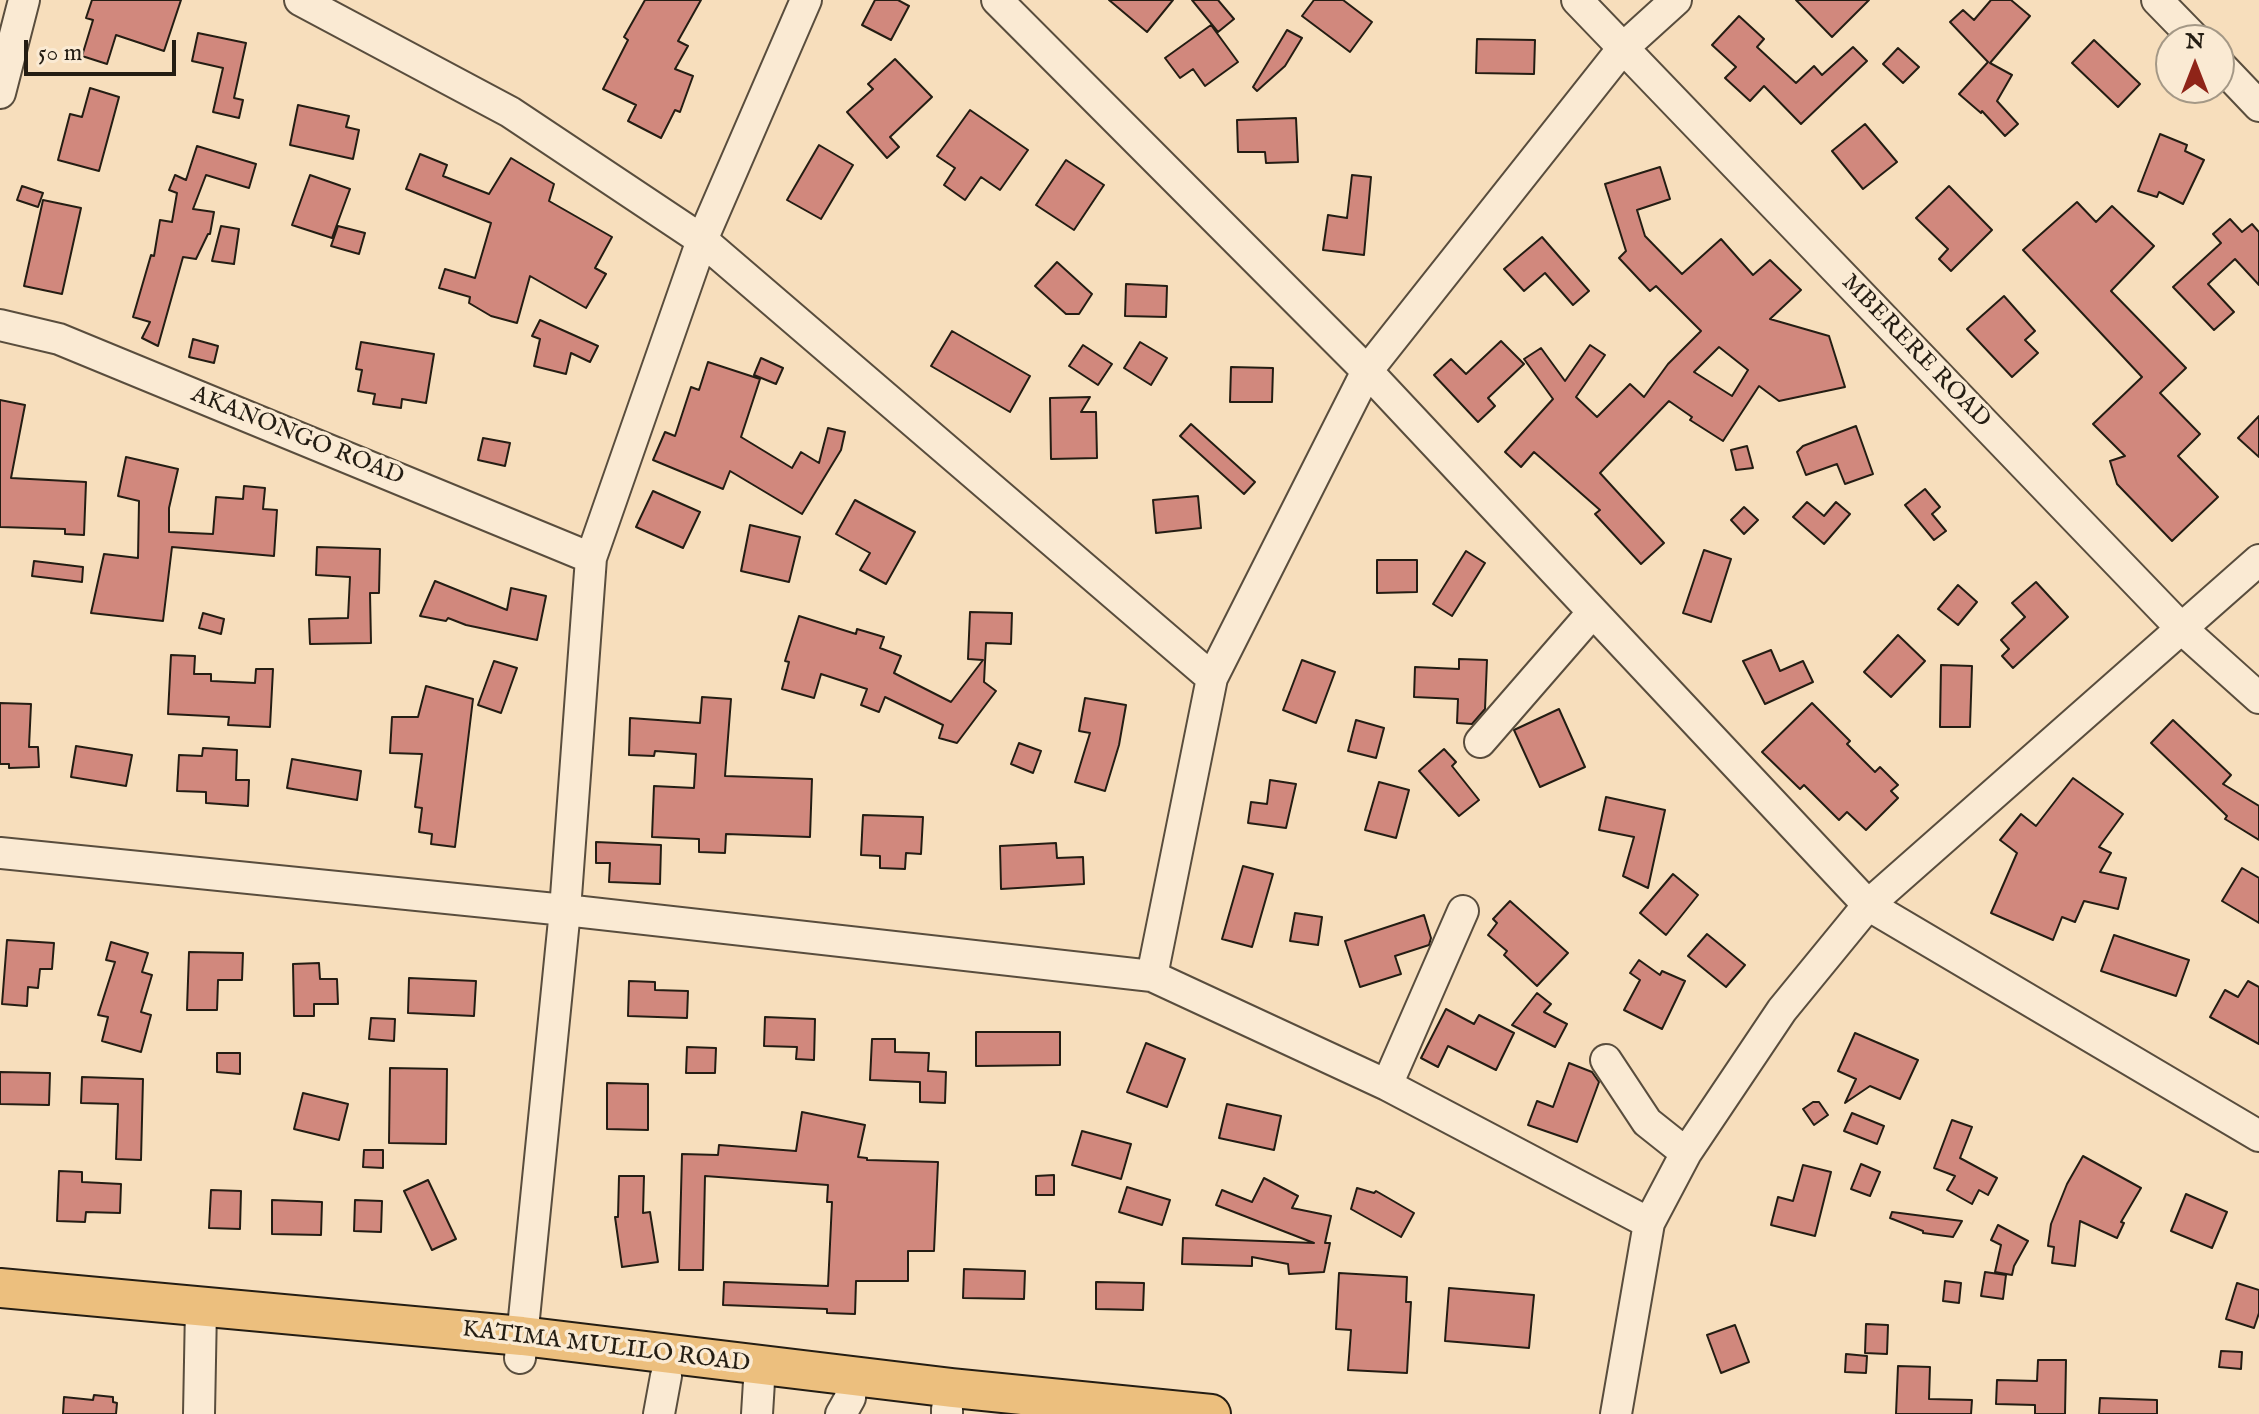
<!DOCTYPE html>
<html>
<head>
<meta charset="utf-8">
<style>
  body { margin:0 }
  #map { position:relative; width:2259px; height:1414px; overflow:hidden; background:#f7debc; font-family:"IM FELL English",serif }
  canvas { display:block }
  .north { position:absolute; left:2155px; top:24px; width:80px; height:80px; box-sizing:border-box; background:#faead3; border:2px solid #a49886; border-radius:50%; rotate:0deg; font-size:22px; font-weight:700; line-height:32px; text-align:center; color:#241d13 }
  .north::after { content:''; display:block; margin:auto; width:28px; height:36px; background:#8f2418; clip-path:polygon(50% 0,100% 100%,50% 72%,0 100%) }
  .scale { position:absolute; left:24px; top:40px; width:152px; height:36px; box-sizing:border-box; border:4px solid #241d13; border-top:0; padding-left:10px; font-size:24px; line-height:28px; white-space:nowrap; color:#241d13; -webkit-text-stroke:6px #faead3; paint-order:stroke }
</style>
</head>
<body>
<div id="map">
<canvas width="2259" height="1414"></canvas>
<div class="north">N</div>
<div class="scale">50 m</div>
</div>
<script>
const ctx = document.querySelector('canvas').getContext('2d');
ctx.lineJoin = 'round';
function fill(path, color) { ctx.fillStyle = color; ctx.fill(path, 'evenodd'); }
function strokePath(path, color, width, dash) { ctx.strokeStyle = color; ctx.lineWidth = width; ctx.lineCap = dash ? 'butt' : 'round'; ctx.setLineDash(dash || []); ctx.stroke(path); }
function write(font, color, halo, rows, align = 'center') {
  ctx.font = font + ' "IM FELL English",serif'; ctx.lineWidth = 7; ctx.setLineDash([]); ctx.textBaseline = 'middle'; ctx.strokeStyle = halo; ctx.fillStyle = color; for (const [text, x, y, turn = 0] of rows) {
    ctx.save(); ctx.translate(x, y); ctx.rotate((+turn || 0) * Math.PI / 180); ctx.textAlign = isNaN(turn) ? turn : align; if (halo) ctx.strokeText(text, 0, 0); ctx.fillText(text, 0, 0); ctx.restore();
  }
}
const building = new Path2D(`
  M92 0H181L164 51 116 35 107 64 82 56 93 20 86 18Z
  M645 0H701L678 41 688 46 675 69 693 76 680 112 675 110 661 138 628 121 636 105 603 89 628 40 624 37Z
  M875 0H898L909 6 891 40 862 25Z
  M1109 0H1173L1147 32Z
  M1192 0H1218L1234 19 1218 32Z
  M1314 0H1343L1372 22 1350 52 1302 16Z
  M1796 0H1869L1832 37Z
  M1991 0H2011L2030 16 1990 63 2012 75 1997 101 2018 124 2005 136 1982 111 1981 113 1959 94 1988 62 1950 22 1963 10 1974 20Z
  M1739 16 1764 39 1757 47 1796 83 1814 66 1822 75 1853 47 1867 61 1801 124 1764 86 1750 101 1725 78 1736 67 1712 45Z
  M1211 25 1238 62 1205 86 1193 69 1180 78 1165 58Z
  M1287 30 1302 38 1285 66 1257 91 1253 87Z
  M198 33 246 43 234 98 243 100 239 118 213 112 223 68 192 61Z
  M1477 39 1535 40 1534 74 1476 73Z
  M2094 40 2140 84 2118 107 2072 63Z
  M1898 48 1919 67 1903 83 1883 64Z
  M895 59 932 97 890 137 899 147 887 158 847 112 873 89 868 84Z
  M90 88 119 97 99 171 58 160 70 114 82 117Z
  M298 105 349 116 346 127 359 130 353 159 290 145Z
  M970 110 1028 150 1000 190 981 177 965 200 944 185 955 168 937 156Z
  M1296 118 1298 162 1266 163 1265 152H1238L1237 120Z
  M1865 124 1897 162 1863 189 1832 151Z
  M2160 134 2187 145 2185 151 2204 160 2183 204 2159 192 2157 197 2138 191Z
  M819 145 853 165 821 219 787 200Z
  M197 146 256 164 249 188 206 175 193 209 214 212 210 234H208L196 259 183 257 158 346 142 338 150 322 133 317 151 255 154 256 160 220 172 222 177 193 169 190 175 175 186 180Z
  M420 154 447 165 443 176 489 194 511 158 554 184 549 201 612 237 595 268 606 274 586 308 530 276 517 323 491 316 469 303 470 297 439 288 445 269 475 278 491 223 406 189Z
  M1066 160 1104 185 1074 230 1036 205Z
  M1660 167 1670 199 1637 210 1645 236 1682 274 1721 239 1753 275 1770 260 1801 290 1770 319 1829 336 1845 387 1779 401 1759 386 1723 441 1690 420 1692 417 1669 401 1600 473 1664 543 1641 564 1595 514 1600 510 1534 452 1521 467 1505 452 1553 399 1524 359 1541 348 1565 381 1590 345 1605 355 1576 397 1597 417 1630 384 1644 397 1668 364 1701 331 1656 286 1650 291 1619 258 1626 251 1605 184ZM1719 347 1748 370 1732 396 1694 372Z
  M310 175 350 189 332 238 292 225Z
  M1352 175 1371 177 1364 255 1323 250 1328 215 1347 218Z
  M22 186 43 193 38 207 17 200Z
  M1949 186 1992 230 1951 271 1939 259 1948 249 1916 218Z
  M43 200 81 208 62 294 24 286Z
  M2077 202 2096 222 2112 206 2154 246 2111 291 2186 368 2160 393 2200 434 2178 456 2218 497 2172 541 2117 484 2110 461 2125 456 2093 424 2142 377 2023 250Z
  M2230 219 2242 232 2252 224 2259 232V285L2235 259 2208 284 2234 312 2214 330 2173 287 2221 243 2213 234Z
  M221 226 239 229 234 264 212 261Z
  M338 226 365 233 359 254 331 246Z
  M1542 237 1589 291 1573 305 1545 273 1524 291 1504 269Z
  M1057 262 1092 294 1079 314H1066L1035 286Z
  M1126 284 1167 286 1166 317 1125 316Z
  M2004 296 2035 331 2025 340 2038 353 2012 377 1967 329Z
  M540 320 598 346 590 362 571 353 566 374 534 366 540 339 532 336Z
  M952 331 1030 376 1010 412 931 366Z
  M193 339 218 346 214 363 189 357Z
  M1501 341 1524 364 1488 398 1495 406 1478 422 1434 375 1451 359 1466 374Z
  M361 342 434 354 426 403 402 399 401 408 373 404 375 394 358 391 362 370 356 369Z
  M1140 342 1167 358 1151 385 1124 368Z
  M1083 345 1112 364 1098 385 1069 366Z
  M761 358 783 368 776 384 754 375Z
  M708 362 760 379 741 437 792 468 801 452 819 463 828 428 845 432 841 450 802 514 730 471 723 489 653 460 665 432 675 436 691 387 699 390Z
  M1231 367 1273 368 1272 402H1230Z
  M1090 397 1081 412H1096L1097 458 1051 459 1050 398Z
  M0 400 25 405 11 478 86 482 84 535 65 534V529L0 527Z
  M2259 416V457L2238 438Z
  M1191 424 1255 482 1244 494 1180 436Z
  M1856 426 1873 474 1845 484 1837 464 1806 475 1797 452 1803 446Z
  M483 438 510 443 505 466 478 460Z
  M1747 446 1753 468 1736 470 1731 450Z
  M126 457 178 469 169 508V532L213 534 216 497 243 499 244 486 265 488 263 509 277 510 274 556 172 547 163 621 91 613 104 554 138 558 139 501 118 496Z
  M1925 489 1940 507 1932 514 1946 531 1934 540 1905 505Z
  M653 491 700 512 683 548 636 527Z
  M1198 496 1201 528 1156 533 1153 500Z
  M855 500 915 532 886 584 860 570 870 553 836 534Z
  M1807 502 1824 516 1836 502 1850 514 1824 544 1793 517Z
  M1744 507 1758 520 1744 534 1731 520Z
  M750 525 800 537 789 582 741 571Z
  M317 547 380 549 379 593H370L371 643 310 644 309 619 348 618 350 577 316 575Z
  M1704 550 1731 559 1711 622 1683 613Z
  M1466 551 1485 563 1452 616 1433 604Z
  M1377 560H1417V592L1377 593Z
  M34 561 83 567 82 582 32 576Z
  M435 581 507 610 511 588 546 596 537 640 466 625 448 618 446 621 420 616Z
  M2036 582 2068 617 2013 668 2002 656 2009 649 2001 640 2025 617 2012 603Z
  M1958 585 1977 602 1958 625 1938 609Z
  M970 612 1012 613 1011 644 986 643 984 682 996 691 957 743 939 738 943 725 885 697 879 712 861 705 867 689 821 674 814 698 782 689 789 662 785 661 799 616 856 634 857 629 884 637 880 648 901 656 894 673 951 702 983 660 968 659Z
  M203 613 224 619 221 634 199 628Z
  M1898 635 1925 661 1891 697 1864 672Z
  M1771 650 1780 671 1803 661 1813 682 1765 704 1743 661Z
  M171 655 195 656 194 674H211V681L255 683 256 669H273L270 727 228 725 229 717 168 714Z
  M1459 659 1487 660 1485 709 1472 724 1457 723 1458 699 1414 697 1415 667 1459 669Z
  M1302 660 1335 672 1316 723 1283 710Z
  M494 661 517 668 501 713 478 705Z
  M1941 665 1972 666 1970 727H1940Z
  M426 686 473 699 455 847 431 844 432 834 419 832 422 808 415 807 422 754 390 753 392 717H418Z
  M702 697 731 699 725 776 812 779 810 837 726 834 725 853 699 852V839L652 837 654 786 694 788 696 754 655 751 654 756 629 755 630 718 700 723Z
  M1085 698 1126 705 1119 745 1105 791 1075 782 1090 733 1079 731Z
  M0 703 31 704 29 747H38L39 767 9 768V764H0Z
  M1812 703 1850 741 1847 744 1875 772 1880 767 1898 785 1891 791 1898 798 1866 830 1847 812 1839 820 1804 785 1800 789 1762 752Z
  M1559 709 1585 767 1540 787 1514 730Z
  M1356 720 1384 728 1376 758 1348 751Z
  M2173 720 2231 775 2223 784 2259 806V840L2225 819 2227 816 2151 743Z
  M1019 743 1041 751 1033 773 1011 764Z
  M76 746 132 755 126 786 71 777Z
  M203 748 237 750 236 780H249L248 806 206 803V792L177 791 179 755 202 756Z
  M1444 749 1456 762 1452 766 1479 800 1459 816 1419 771Z
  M292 759 361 771 357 800 287 788Z
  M2073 778 2123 814 2099 847 2111 853 2100 872 2126 878 2118 909 2084 901 2075 922 2062 917 2053 940 1991 913 2017 853 2000 840 2021 814 2036 826Z
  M1270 780 1296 784 1286 828 1248 823 1251 802 1267 804Z
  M1379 782 1409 790 1396 838 1365 830Z
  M1606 797 1665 810 1648 888 1623 876 1634 837 1599 830Z
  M863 815 923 817 921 854 906 853 905 869 880 868V856L861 855Z
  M596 842 661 845 660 884 609 882 610 863H596Z
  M1056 843 1057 858 1083 857 1084 884 1001 889 1000 846Z
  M1243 866 1273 874 1252 947 1222 939Z
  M2242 868 2259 878V923L2222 901Z
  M1673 874 1698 895 1666 935 1640 913Z
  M1510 901 1568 953 1537 986 1504 955 1507 951 1488 935 1497 923 1493 919Z
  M1295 913 1322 917 1318 945 1290 941Z
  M1424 915 1431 938 1429 945 1395 956 1401 974 1360 987 1345 941Z
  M1707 934 1745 965 1726 987 1688 956Z
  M2114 935 2189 960 2176 996 2101 971Z
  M7 940 54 943 52 969H40L38 988 28 987 27 1006 2 1004Z
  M111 942 148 953 142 972 152 975 141 1012 151 1015 141 1052 102 1041 108 1017 98 1015 115 962 106 960Z
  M189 952 243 953 242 980H218L217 1010H187Z
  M1639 960 1660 975 1662 971 1685 981 1662 1029 1624 1010 1640 980 1630 973Z
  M319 963 320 979H337L338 1004H314V1016H294L293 964Z
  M409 978 476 981 474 1016 408 1013Z
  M629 981 655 982V990L688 991 687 1018 628 1016Z
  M2248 981 2259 987V1044L2210 1017 2225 990 2238 997Z
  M1537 993 1551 1004 1544 1012 1567 1024 1555 1047 1512 1025Z
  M1446 1009 1474 1024 1479 1015 1514 1033 1496 1070 1448 1046 1438 1067 1421 1058Z
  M765 1017 815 1019 814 1060 796 1059 797 1047 764 1046Z
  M371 1018 395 1019 394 1041 369 1039Z
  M976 1032H1060V1065L976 1066Z
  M1855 1033 1918 1060 1900 1099 1870 1086 1845 1103 1856 1079 1838 1071Z
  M872 1039H895V1052L929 1053 928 1071 946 1072 945 1103 920 1102V1082L870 1080Z
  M1146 1043 1185 1059 1167 1107 1127 1092Z
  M687 1047 716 1048 715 1073H686Z
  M217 1053H240V1074L217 1072Z
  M1569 1063 1592 1072 1599 1082 1577 1142 1528 1125 1537 1101 1553 1107Z
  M390 1068 447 1069 446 1144 389 1143Z
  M0 1072 50 1073 49 1105 0 1104Z
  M82 1077 143 1079 141 1160 116 1159 118 1104 81 1103Z
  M607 1083 648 1084V1130L607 1129Z
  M303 1093 348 1104 339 1140 294 1129Z
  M1813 1102H1819L1828 1115 1814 1125 1803 1109Z
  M1227 1104 1281 1116 1274 1150 1219 1138Z
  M802 1112 865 1125 858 1157 867 1158V1160L938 1162 934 1251H908V1281H856L855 1314 827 1313V1309L723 1305 724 1282 828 1286 832 1202H827L828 1185 705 1176 703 1270H679L682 1154 718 1155 719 1145 796 1151Z
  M1852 1113 1884 1126 1877 1144 1844 1131Z
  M1952 1120 1972 1127 1960 1158 1997 1178 1988 1195 1979 1190 1972 1204 1947 1190 1955 1176 1934 1168Z
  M1082 1131 1131 1144 1121 1179 1072 1165Z
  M364 1150H383V1168L363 1167Z
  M2083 1156 2141 1188 2121 1222 2124 1223 2117 1238 2080 1221 2075 1266 2052 1263 2054 1247 2048 1246 2051 1224 2067 1184Z
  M1861 1164 1880 1172 1870 1196 1851 1189Z
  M1803 1165 1831 1172 1815 1236 1771 1225 1778 1197 1793 1201Z
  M59 1171 82 1172V1182L121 1184 120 1213 86 1212 85 1222 57 1221Z
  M1054 1175V1195H1036V1176Z
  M619 1176H644L643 1213 650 1212 658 1262 622 1267 615 1217H618Z
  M1264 1178 1298 1196 1292 1208 1331 1216 1325 1243H1330L1324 1272 1289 1274 1288 1264 1252 1257V1266L1182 1264 1183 1238 1314 1243 1216 1205 1222 1190 1252 1202Z
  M428 1180 456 1239 432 1250 404 1191Z
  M1127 1187 1170 1200 1162 1225 1119 1212Z
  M1357 1188 1374 1193 1376 1191 1414 1213 1401 1237 1351 1209Z
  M211 1190 241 1191 240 1229 209 1228Z
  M2186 1194 2227 1212 2212 1248 2171 1231Z
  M272 1200 322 1202 321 1235 272 1234Z
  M355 1200 382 1201 381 1232 354 1231Z
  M1892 1212 1962 1221 1953 1237 1923 1233V1231L1890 1218Z
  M1998 1225 2028 1241 2014 1266 2012 1275 1995 1272 2001 1245 1991 1240Z
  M964 1269 1025 1271 1024 1299 963 1298Z
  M1985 1272 2006 1275 2003 1299 1981 1296Z
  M1339 1273 1407 1277 1406 1302H1411L1407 1373 1348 1370 1351 1330 1336 1329Z
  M1945 1281 1961 1283 1959 1303 1943 1301Z
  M1096 1282 1144 1283 1143 1310 1096 1309Z
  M2237 1283 2259 1290V1313L2254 1328 2226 1319Z
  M1449 1288 1534 1295 1529 1348 1445 1341Z
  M1866 1324 1888 1325 1887 1354 1865 1353Z
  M1735 1325 1749 1362 1721 1373 1707 1335Z
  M2221 1351 2242 1352 2241 1369 2219 1367Z
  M1846 1354 1867 1356 1866 1373 1845 1372Z
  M2038 1360H2066L2065 1414H2035V1405L1996 1404 1997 1380 2037 1381Z
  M1898 1366 1930 1367 1929 1399 1972 1400 1971 1414H1896Z
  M94 1395 113 1397V1402L117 1403 116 1414H63L64 1397 93 1400Z
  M2100 1398 2157 1400V1414H2099Z`);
const minor = new Path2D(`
  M300 0 510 112 702 240 1212 678
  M997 0 1367 371 1868 905 2259 1136
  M1577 0 2181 628 2259 698
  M2157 0 2196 40
  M2219 64 2259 106
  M0 93 24 0
  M0 325 59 339 591 558
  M1480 742 1593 612
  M0 853 565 910 1152 976 1387 1085 1649 1223
  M1152 976 1212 678 1367 371 1623 48 1676 0
  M1606 1060 1647 1122 1686 1153
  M1387 1085 1463 911
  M520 1358 565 910 591 558 702 240 806 0
  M947 1409V1414
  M199 1414 201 1308
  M659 1414 666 1376
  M757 1414 760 1365
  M841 1414 850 1398 852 1376
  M1616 1414 1649 1223 1686 1153 1782 1010 1868 905 2259 560`);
const major = new Path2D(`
  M0 1288 522 1336 952 1388 1211 1414`);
const streetNames = [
  ["MBERERE ROAD",1915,352,46],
  ["AKANONGO ROAD",297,437,22],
  ["KATIMA MULILO ROAD",606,1348,7]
];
fill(building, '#d1887d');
strokePath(building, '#241d13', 2);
strokePath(minor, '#594d3d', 34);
strokePath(major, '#241d13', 42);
strokePath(minor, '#faead3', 30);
strokePath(major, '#ecbf7e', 38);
write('24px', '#241d13', '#faead3', streetNames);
</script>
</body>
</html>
